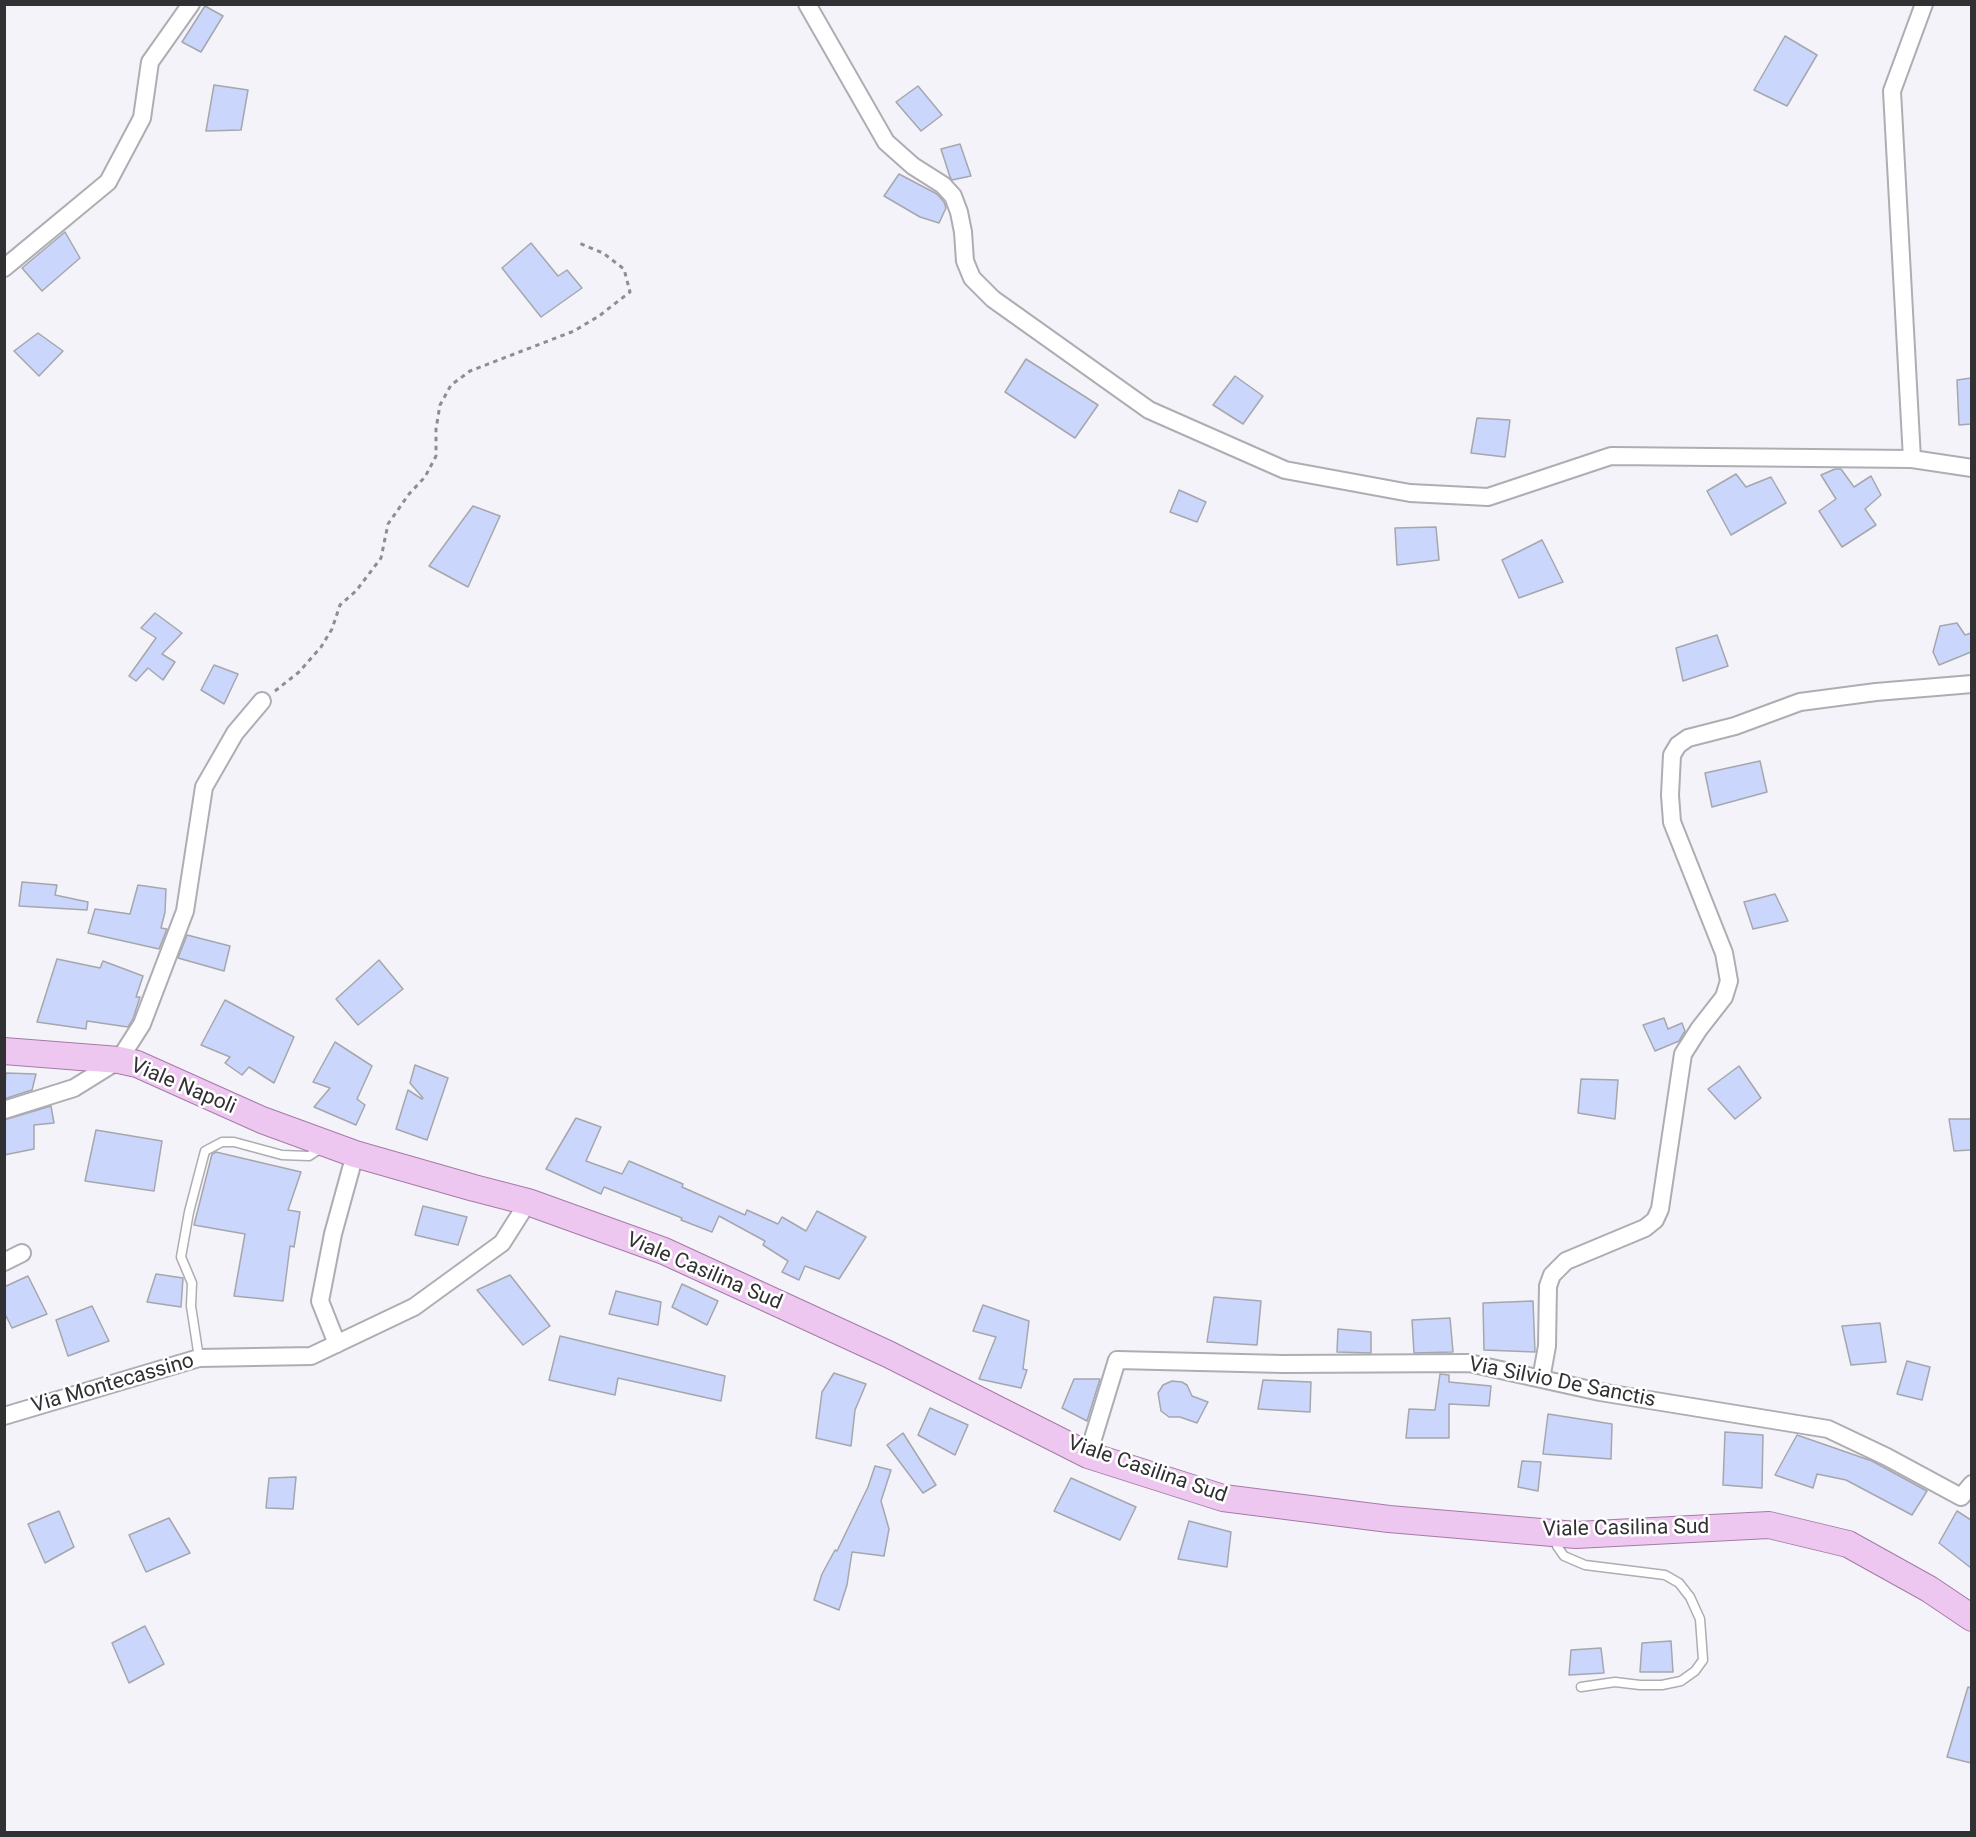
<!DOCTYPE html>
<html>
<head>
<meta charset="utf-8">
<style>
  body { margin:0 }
  #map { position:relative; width:1976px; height:1837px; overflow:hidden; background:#f4f3f9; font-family:Roboto,sans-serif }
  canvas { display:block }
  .frame { position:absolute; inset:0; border:6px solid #313133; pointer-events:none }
</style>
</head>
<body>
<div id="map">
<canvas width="1976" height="1837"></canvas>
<div class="frame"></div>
</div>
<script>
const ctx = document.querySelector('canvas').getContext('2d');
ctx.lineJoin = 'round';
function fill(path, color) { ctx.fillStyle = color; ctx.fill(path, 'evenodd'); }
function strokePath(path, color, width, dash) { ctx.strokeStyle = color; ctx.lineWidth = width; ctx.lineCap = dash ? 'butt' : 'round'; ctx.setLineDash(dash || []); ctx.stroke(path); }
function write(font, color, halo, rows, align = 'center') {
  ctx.font = font + ' Roboto,sans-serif'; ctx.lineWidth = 5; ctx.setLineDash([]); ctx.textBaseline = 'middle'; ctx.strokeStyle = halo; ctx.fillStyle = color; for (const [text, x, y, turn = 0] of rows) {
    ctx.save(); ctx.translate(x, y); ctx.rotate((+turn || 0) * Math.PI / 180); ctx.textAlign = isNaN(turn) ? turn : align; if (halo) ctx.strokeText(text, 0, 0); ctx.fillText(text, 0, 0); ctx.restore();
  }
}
const building = new Path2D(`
  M205 6 223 16 201 52 182 42Z
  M1785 36 1817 55 1787 106 1754 90Z
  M214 85 248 90 241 130 206 131Z
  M918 86 942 115 921 131 896 102Z
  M960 144 971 176 952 180 950 177 941 149Z
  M899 174 937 194 944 202 946 208 939 223 920 217 884 196Z
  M65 232 80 258 42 291 22 268Z
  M531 243 558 276 567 270 582 288 541 317 502 268Z
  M38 333 63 351 39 376 14 351Z
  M1026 359 1098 405 1075 438 1005 392Z
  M1235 376 1263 396 1243 424 1213 405Z
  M1971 378V424L1959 425 1957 380Z
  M1477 418 1510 420 1505 457 1471 453Z
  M1835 469H1841L1854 487 1871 476 1881 495 1865 509 1876 525 1842 547 1819 511 1836 499 1821 475Z
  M1736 474 1746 487 1771 477 1786 503 1731 535 1707 491Z
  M1179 490 1206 502 1197 522 1170 512Z
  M473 506 500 516 468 587 429 566Z
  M1436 527 1439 560 1397 565 1395 528Z
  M1542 540 1563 582 1519 598 1502 560Z
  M155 613 182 633 162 654 175 662 163 680 148 668 136 681 129 676 156 638 141 628Z
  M1957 623 1965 635 1971 633V652L1939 665 1933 652 1940 626Z
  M1717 635 1728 666 1683 681 1676 648Z
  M214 665 238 674 224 704 201 690Z
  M1760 761 1767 792 1712 807 1705 773Z
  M22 882 57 885 55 895 88 902 87 910 19 906Z
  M138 885 166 889 165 912 161 928 167 929 159 949 88 933 95 909 130 914Z
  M1775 894 1788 921 1753 929 1744 902Z
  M187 935 230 946 224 971 178 958Z
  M57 959 100 968 103 961 143 976 136 997H140L133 1019 128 1027 87 1021 86 1029 37 1022Z
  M379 960 403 989 358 1025 336 999Z
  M225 1000 294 1037 274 1083 249 1067 242 1075 225 1063 230 1057 201 1045Z
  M1664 1018 1668 1029 1682 1023 1685 1031 1679 1041 1655 1051 1643 1025Z
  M335 1042 372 1066 357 1099 365 1105 356 1125 314 1107 330 1088 313 1082Z
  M415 1065 448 1078 427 1140 396 1129 408 1090 422 1099 423 1098 410 1083Z
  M1739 1066 1761 1098 1735 1119 1708 1089Z
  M6 1073 36 1074 32 1090 4 1099Z
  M1581 1079 1618 1080 1615 1119 1578 1113Z
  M51 1106 54 1123 34 1125V1149L4 1155V1120Z
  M576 1118 601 1127 586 1161 622 1174 629 1161 683 1184 682 1187 745 1215 747 1210 778 1224 782 1217 806 1231 817 1211 866 1237 839 1279 805 1266 799 1280 782 1272 788 1261 763 1245 765 1241 719 1216 712 1232 681 1220 682 1218 604 1187 601 1194 546 1169Z
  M1949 1119H1971V1150L1954 1151Z
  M96 1130 162 1141 154 1191 85 1181Z
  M216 1152 301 1172 288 1210 300 1212 294 1247 290 1246 283 1301 234 1296 245 1234 194 1225 212 1154Z
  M423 1206 467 1217 458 1245 415 1235Z
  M156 1274 183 1278 181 1307 147 1302Z
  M510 1275 550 1326 523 1345 477 1290Z
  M28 1276 47 1314 12 1328 4 1312V1287Z
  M682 1284 718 1301 707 1325 672 1307Z
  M616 1291 661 1302 658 1325 609 1314Z
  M1214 1297 1261 1301 1257 1345 1207 1342Z
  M1533 1301 1535 1352 1484 1350 1483 1303Z
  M983 1305 1029 1321 1023 1369 1027 1370 1021 1388 979 1379 996 1337 973 1331Z
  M92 1306 109 1341 68 1356 56 1320Z
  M1450 1318 1453 1352 1414 1353 1412 1320Z
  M1880 1323 1886 1362 1851 1365 1842 1326Z
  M1338 1329 1371 1332V1353L1337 1352Z
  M560 1336 725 1376 721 1401 618 1378 615 1395 549 1380Z
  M1907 1361 1930 1367 1922 1400 1897 1394Z
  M834 1373 866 1384 855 1410 851 1446 816 1438 822 1392Z
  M1440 1374 1449 1375V1382L1491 1386 1489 1406 1449 1404V1438H1406L1409 1409 1435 1410Z
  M1074 1379H1100L1087 1421 1062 1408Z
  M1263 1380 1311 1382 1310 1412 1258 1409Z
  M1172 1381 1182 1382 1187 1385 1192 1396 1208 1402 1197 1423 1180 1417H1169L1161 1411 1158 1393 1163 1385Z
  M930 1408 968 1425 955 1455 918 1435Z
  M1548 1414 1612 1424 1611 1459 1543 1454Z
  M1725 1432 1763 1435 1762 1488 1723 1485Z
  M903 1433 936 1485 923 1493 887 1445Z
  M1797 1435 1872 1461 1927 1491 1912 1515 1846 1480 1817 1474 1813 1488 1775 1475Z
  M1522 1461 1541 1462 1538 1491 1518 1487Z
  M875 1466 891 1470 881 1501 889 1529 884 1556 852 1552 847 1585 839 1610 814 1600 822 1574 835 1550 837 1551 868 1487Z
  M296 1477 293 1509 266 1508 269 1478Z
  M1071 1478 1136 1507 1120 1540 1054 1511Z
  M59 1511 74 1547 45 1563 28 1524Z
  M1957 1511 1971 1520V1568L1939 1543Z
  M169 1518 190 1553 146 1572 129 1535Z
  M1189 1521 1231 1532 1227 1567 1178 1559Z
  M145 1626 164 1664 129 1683 112 1643Z
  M1671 1641 1673 1672H1640L1642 1643Z
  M1601 1648 1604 1673 1569 1675 1571 1650Z
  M1968 1687 1971 1688V1763L1947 1757Z`);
const path = new Path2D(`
  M275 691 299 672 321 647 332 629 340 605 356 591 381 558 388 524 409 494 425 477 436 456V429L440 405 451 385 470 371 574 331 599 316 630 292 624 269 603 253 579 243`);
const service = new Path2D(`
  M199 1358 191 1306 192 1283 181 1257 189 1212 205 1151 222 1142H234L282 1155 309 1156 323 1147
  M1560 1535 1557 1546 1564 1556 1585 1565 1665 1575 1679 1583 1690 1597 1700 1619 1703 1660 1695 1671 1681 1681 1662 1685H1640L1615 1682 1581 1687`);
const minor = new Path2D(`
  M807 4 886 142 913 166 943 185 953 196 959 212 963 232 965 261 972 278 993 299 1149 410 1285 470 1410 493 1488 497 1611 456 1912 459
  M1924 4 1892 91 1912 459 1972 468
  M4 268 108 182 142 118 150 62 191 4
  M4 1110 74 1088 119 1060 142 1024 185 911 204 787 235 733 262 701
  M4 1262 22 1253
  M337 1344 320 1301 333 1234 355 1154
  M1541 1379 1547 1346 1548 1286 1552 1275 1566 1261 1645 1228 1655 1220 1660 1209 1683 1054 1699 1029 1724 997 1729 981 1724 953 1672 822 1670 795 1672 755 1678 745 1688 738 1735 726 1800 702 1876 692 1972 684
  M4 1416 199 1358 311 1356 414 1307 502 1243 528 1202
  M1088 1455 1117 1360 1283 1364 1469 1363 1600 1392 1828 1429 1887 1457 1961 1497 1972 1484`);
const primary = new Path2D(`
  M4 1051 119 1060 137 1064 262 1120 355 1154 474 1188 528 1202 664 1251 888 1354 1088 1455 1223 1498 1389 1519 1576 1535 1769 1525 1848 1544 1929 1589 1972 1618`);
const streetNames = [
  ["Viale Napoli",183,1087,23],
  ["Viale Casilina Sud",704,1272,23],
  ["Via Silvio De Sanctis",1562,1383,11],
  ["Via Montecassino",113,1384,-16],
  ["Viale Casilina Sud",1147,1470,19],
  ["Viale Casilina Sud",1626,1529,-1]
];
fill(building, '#cad6fb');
strokePath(building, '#a5a7ad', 1.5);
strokePath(service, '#aeadb3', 11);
strokePath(minor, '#aeadb3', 20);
strokePath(primary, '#a57aa7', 28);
strokePath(path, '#8e8e92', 3, [4.5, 4.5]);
strokePath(service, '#fff', 8);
strokePath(minor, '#fff', 16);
strokePath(primary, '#eec7f0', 26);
write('21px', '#313133', '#fff', streetNames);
</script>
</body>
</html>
